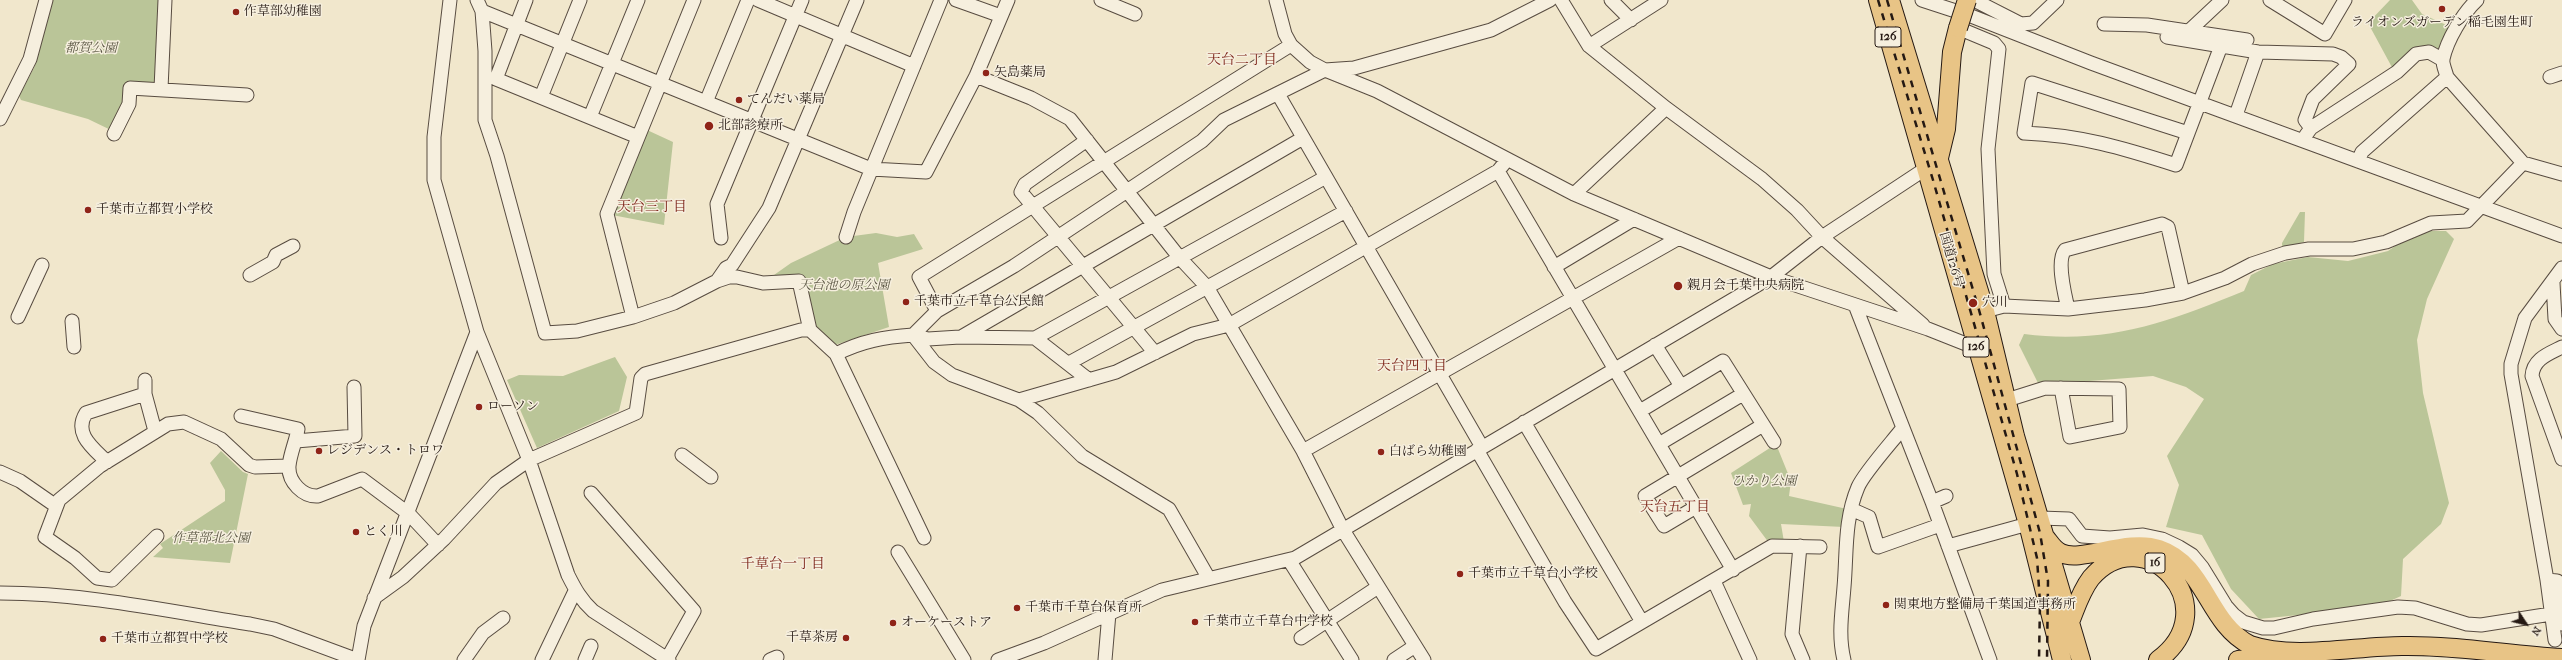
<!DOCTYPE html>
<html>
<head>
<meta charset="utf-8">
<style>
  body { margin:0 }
  #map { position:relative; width:2562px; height:660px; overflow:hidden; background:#f1e7cc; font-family:"IM FELL French Canon",serif }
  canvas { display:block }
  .north { position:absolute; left:2506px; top:604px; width:40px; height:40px; -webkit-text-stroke:3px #f6efde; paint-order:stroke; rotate:125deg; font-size:11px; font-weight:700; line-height:16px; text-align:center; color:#251913 }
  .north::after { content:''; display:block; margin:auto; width:14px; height:18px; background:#251913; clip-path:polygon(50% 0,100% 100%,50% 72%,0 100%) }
</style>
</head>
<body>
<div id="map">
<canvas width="2562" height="660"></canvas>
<div class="north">N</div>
</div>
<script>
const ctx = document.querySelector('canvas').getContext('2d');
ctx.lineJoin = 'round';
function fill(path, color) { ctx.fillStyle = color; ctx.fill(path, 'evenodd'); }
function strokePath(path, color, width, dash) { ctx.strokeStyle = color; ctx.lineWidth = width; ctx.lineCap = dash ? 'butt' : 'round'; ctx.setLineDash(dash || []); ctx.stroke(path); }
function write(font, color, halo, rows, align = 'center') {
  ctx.font = font + ' "IM FELL French Canon","Noto Serif JP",serif'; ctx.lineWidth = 3; ctx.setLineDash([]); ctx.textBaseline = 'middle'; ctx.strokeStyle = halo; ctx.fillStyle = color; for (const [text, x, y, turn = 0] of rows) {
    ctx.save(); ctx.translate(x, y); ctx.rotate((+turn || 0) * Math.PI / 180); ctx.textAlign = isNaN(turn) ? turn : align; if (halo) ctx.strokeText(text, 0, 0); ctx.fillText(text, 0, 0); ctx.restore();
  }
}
const green = new Path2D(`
  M53 0H162L158 86 128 83 117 133 88 119 21 100 19 96 34 68Z
  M2390 0H2412L2422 14 2453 28 2439 53 2426 47 2394 71 2368 23Z
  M647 130 673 142 664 225 612 215Z
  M2300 212H2305L2304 242 2282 248V243Z
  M2430 231H2446L2454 239 2427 299 2417 340 2423 393 2449 503 2441 524 2403 559 2401 596 2377 607 2259 619 2231 589 2202 535 2166 527 2179 485 2167 456 2204 399 2186 387 2153 376 2039 385 2019 345 2024 334C2108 345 2168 322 2244 291L2251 275 2273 264 2308 257 2348 261 2388 251 2410 236Z
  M876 233 897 237 914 234 923 249 878 263 889 327 835 345 817 331 806 282 800 277 774 275 791 263 846 237Z
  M615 357 627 377 619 411 537 448 507 380 519 375 563 376Z
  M1776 444 1791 481 1789 496 1847 509 1844 527 1781 524 1784 542 1769 543 1749 516 1751 504 1743 505 1731 473Z
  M221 451 243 472 248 474 230 563 153 557 163 548 160 544 225 501V490L210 463Z`);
const minor = new Path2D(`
  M450 0 434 137V180L477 332 529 460 568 575C575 589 581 600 593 611L669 660
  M477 0 482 11 871 169 926 172 976 76 1008 0
  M526 0 496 79 638 137
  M694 0 607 214 633 317 674 303 717 281 729 277H737L763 283 799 281 810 330 836 354 924 538
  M758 0 914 66
  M956 0 1001 16
  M1101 0 1135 14
  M1276 0 1285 34 1291 45 1310 62 1325 70 1377 91 1574 194 1771 277 1928 329 1976 348
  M1561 0 1589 46 1666 108 1762 179 1797 210 1822 237 1923 325
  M1611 0 1631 20
  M1922 0 1971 16 2091 63 2562 236
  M1974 0 2021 24 2033 23 2057 0
  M2270 0 2325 34 2345 0
  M2477 0C2463 13 2447 40 2443 59 2442 64 2446 72 2447 77L2523 163 2562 174
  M482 11 485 51V120L497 156 545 333 577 331 633 317
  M2104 24 2147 25 2247 40
  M1958 28 1994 43 1999 49 1988 149 1994 274 2004 306
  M2190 30 2222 0
  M2167 37 2258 52 2333 54 2341 57 2349 64 2313 99 2305 120 2311 128
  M1589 46 1661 0
  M976 76 1031 98 1070 119 1179 257 1207 287 1303 451 1343 530 1424 660
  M2550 77 2562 73
  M161 89 165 0
  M1278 94 1482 447
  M541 97 580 0
  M706 102 748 0
  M2236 115 2258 52
  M590 117 638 0
  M0 119 30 59 46 0
  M2188 133 2032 83 2024 133C2080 135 2123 148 2176 165L2221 46
  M114 134 129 104 130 88 247 95
  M2306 135 2311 128 2397 72 2416 54 2429 52 2443 60
  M1087 140 1025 184 1021 192 1155 353
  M2358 161 2362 152 2447 77
  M1498 171 1733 570
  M1574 194 1666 108
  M846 237 854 212 941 0
  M721 238 717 204 802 0
  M1554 267 1634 219
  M250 275 273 262 276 255 293 246
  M717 281 726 268 732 265 769 208 857 0
  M2553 283 2555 319 2562 329
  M1855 305 1932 502 1990 660
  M2068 309C2065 295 2056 261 2065 250L2162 224 2168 227 2183 293
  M937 311 919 277 1291 45
  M1985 311 2004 306 2068 309 2145 300 2183 293 2225 278 2252 264 2285 253 2309 249H2353L2386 242 2431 223 2467 221 2523 163
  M18 317 42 265
  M72 321 74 347
  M913 335 928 339 960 337 1035 338 1326 177
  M913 335 934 362 952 375 1019 400 1038 413 1082 456 1169 509 1208 577
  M961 337 1303 138
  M1035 338 1089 380
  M1655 345 1681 386
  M2562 347C2548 354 2533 359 2532 376L2562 459
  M836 354C862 341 884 337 913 335L937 311 1014 266 1127 191 1202 141 1224 120 1325 70 1354 68 1491 30 1550 0
  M1069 363 1346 211
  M145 380V394L155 431
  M1019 400 1116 372 1193 334 1229 325 1498 171 1507 160
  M2007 400 2045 388 2119 389 2120 427 2070 437 2061 388
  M1640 411 1723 361 1774 442
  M241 416 298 429C296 441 290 454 289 466 288 482 303 497 318 496L362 479 409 514 438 545
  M1524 422 1642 622
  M296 441 355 436 354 387
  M1659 444 1743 394
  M1477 450 1565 602 1596 649 1772 546 1820 547
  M1303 451 1679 238
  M682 455 711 477
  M107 462C93 448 73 434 86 413L145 394
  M0 472 20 481 56 506
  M591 493 694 611 667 659
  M1932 502 1946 496
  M1696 507 1664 526 1645 496 1763 425
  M1851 509 1869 517 1878 547 1940 525
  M2040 518 2069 519 2082 536 2110 538 2143 535 2162 539 2179 547 2192 555 2202 567 2226 606 2234 615 2243 622 2263 628H2274L2313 619 2398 607 2415 608 2467 624 2481 625 2551 614
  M157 536 112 580 97 578 75 558 45 537 59 500 100 466 168 424 184 422 221 439 249 465 255 467 289 466
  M1800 546 1792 634 1803 660
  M1948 546 2028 524
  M898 552 964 660
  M1289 560 1352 660
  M2547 580 2557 581 2562 624
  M1714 581 1750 660
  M0 593C84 593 168 611 250 624L274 629 358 660
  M374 598 403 577 444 539 496 483 529 460 636 413 641 378 645 374 801 330H810
  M1301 638 1378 587
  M2555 640 2547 580 2511 374V364L2525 318 2562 268
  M358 660 364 626 477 332
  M464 660 483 633 503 618
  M542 660 575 591
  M585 660 591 646
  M770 660 777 657
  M998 660 1044 643 1162 590 1295 558 1771 277 1822 237 1925 169
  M1105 660 1109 613
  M1394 660 1415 646
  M1844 660C1838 635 1842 613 1844 587 1847 553 1844 520 1858 487 1864 473 1891 443 1902 429`);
const highway = new Path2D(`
  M1878 0 2028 524 2062 660
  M1890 0 1985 311 2015 436 2081 660
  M1939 158 1946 129 1952 52 1958 28
  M2046 538C2050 543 2054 550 2061 553 2081 563 2127 538 2159 549 2206 565 2207 623 2250 645 2293 660 2356 646 2402 646 2456 645 2509 655 2562 658
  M2070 622C2076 607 2081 591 2091 578 2145 516 2229 608 2158 660
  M2238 660 2275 656`);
const rail = new Path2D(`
  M1878 0 1933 180 2017 474 2037 558 2040 603 2039 660
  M1887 0 1979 310 2040 533 2048 581 2047 660`);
const highwayBridge = new Path2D(`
  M1958 28 1967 0`);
const markers = [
  [2442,9,4,"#8f2418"],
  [236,12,4,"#8f2418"],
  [986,73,4,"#8f2418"],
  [739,100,4,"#8f2418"],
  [709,126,5,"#8f2418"],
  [88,210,4,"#8f2418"],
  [1678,286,5,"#8f2418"],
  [906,302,4,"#8f2418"],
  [1973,303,5,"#8f2418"],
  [479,407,4,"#8f2418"],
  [319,451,4,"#8f2418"],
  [1381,452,4,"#8f2418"],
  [356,532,4,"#8f2418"],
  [1460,574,4,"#8f2418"],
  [1886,605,4,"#8f2418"],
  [1017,608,4,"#8f2418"],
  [1195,622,4,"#8f2418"],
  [893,623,4,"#8f2418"],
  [846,638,4,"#8f2418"],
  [103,639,4,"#8f2418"]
];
const shields = [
  [1888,37,26],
  [1976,347,26],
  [2155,563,20]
];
const shieldNames = [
  ["126",1888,37],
  ["126",1976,347],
  ["16",2155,563]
];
const poiNames = [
  ["作草部幼稚園",244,12],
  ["ライオンズガーデン稲毛園生町",2442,23,"center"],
  ["矢島薬局",994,73],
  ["てんだい薬局",747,100],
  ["北部診療所",718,126],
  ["千葉市立都賀小学校",96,210],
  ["親月会千葉中央病院",1687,286],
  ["千葉市立千草台公民館",914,302],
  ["穴川",1982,303],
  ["ローソン",487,407],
  ["レジデンス・トロワ",327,451],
  ["白ばら幼稚園",1389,452],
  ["とく川",364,532],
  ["千葉市立千草台小学校",1468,574],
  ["関東地方整備局千葉国道事務所",1894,605],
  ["千葉市千草台保育所",1025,608],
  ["千葉市立千草台中学校",1203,622],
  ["オーケーストア",901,623],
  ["千草茶房",838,638,"right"],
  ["千葉市立都賀中学校",111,639]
];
const parkNames = [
  ["都賀公園",91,49],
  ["天台池の原公園",844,286],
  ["ひかり公園",1764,482],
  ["作草部北公園",211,539]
];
const streetNames = [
  ["国道126号",1951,260,74]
];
const neighbourhoodNames = [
  ["天台二丁目",1242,61],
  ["天台三丁目",652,208],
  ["天台四丁目",1412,367],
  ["天台五丁目",1675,508],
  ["千草台一丁目",783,565]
];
fill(green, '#bac598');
strokePath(minor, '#584c41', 15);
strokePath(highway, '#251913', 20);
strokePath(minor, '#f6efde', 13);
strokePath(highway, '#e8c486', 18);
strokePath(rail, '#251913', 2.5, [7, 7]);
strokePath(highwayBridge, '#251913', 20, []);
strokePath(highwayBridge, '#e8c486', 18);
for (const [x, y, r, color] of markers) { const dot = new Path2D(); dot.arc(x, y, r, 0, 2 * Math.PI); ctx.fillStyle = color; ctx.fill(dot); strokePath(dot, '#f6efde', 1.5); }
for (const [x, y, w] of shields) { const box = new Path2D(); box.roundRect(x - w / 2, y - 10, w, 20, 3); ctx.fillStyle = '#f6efde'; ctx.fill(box); strokePath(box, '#251913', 1); }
write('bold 12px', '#251913', null, shieldNames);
write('13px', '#251913', '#f6efde', poiNames, 'left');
write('italic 13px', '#595542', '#f6efde', parkNames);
write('13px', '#251913', '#f6efde', streetNames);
write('14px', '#7a1f14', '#f6efde', neighbourhoodNames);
</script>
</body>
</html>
